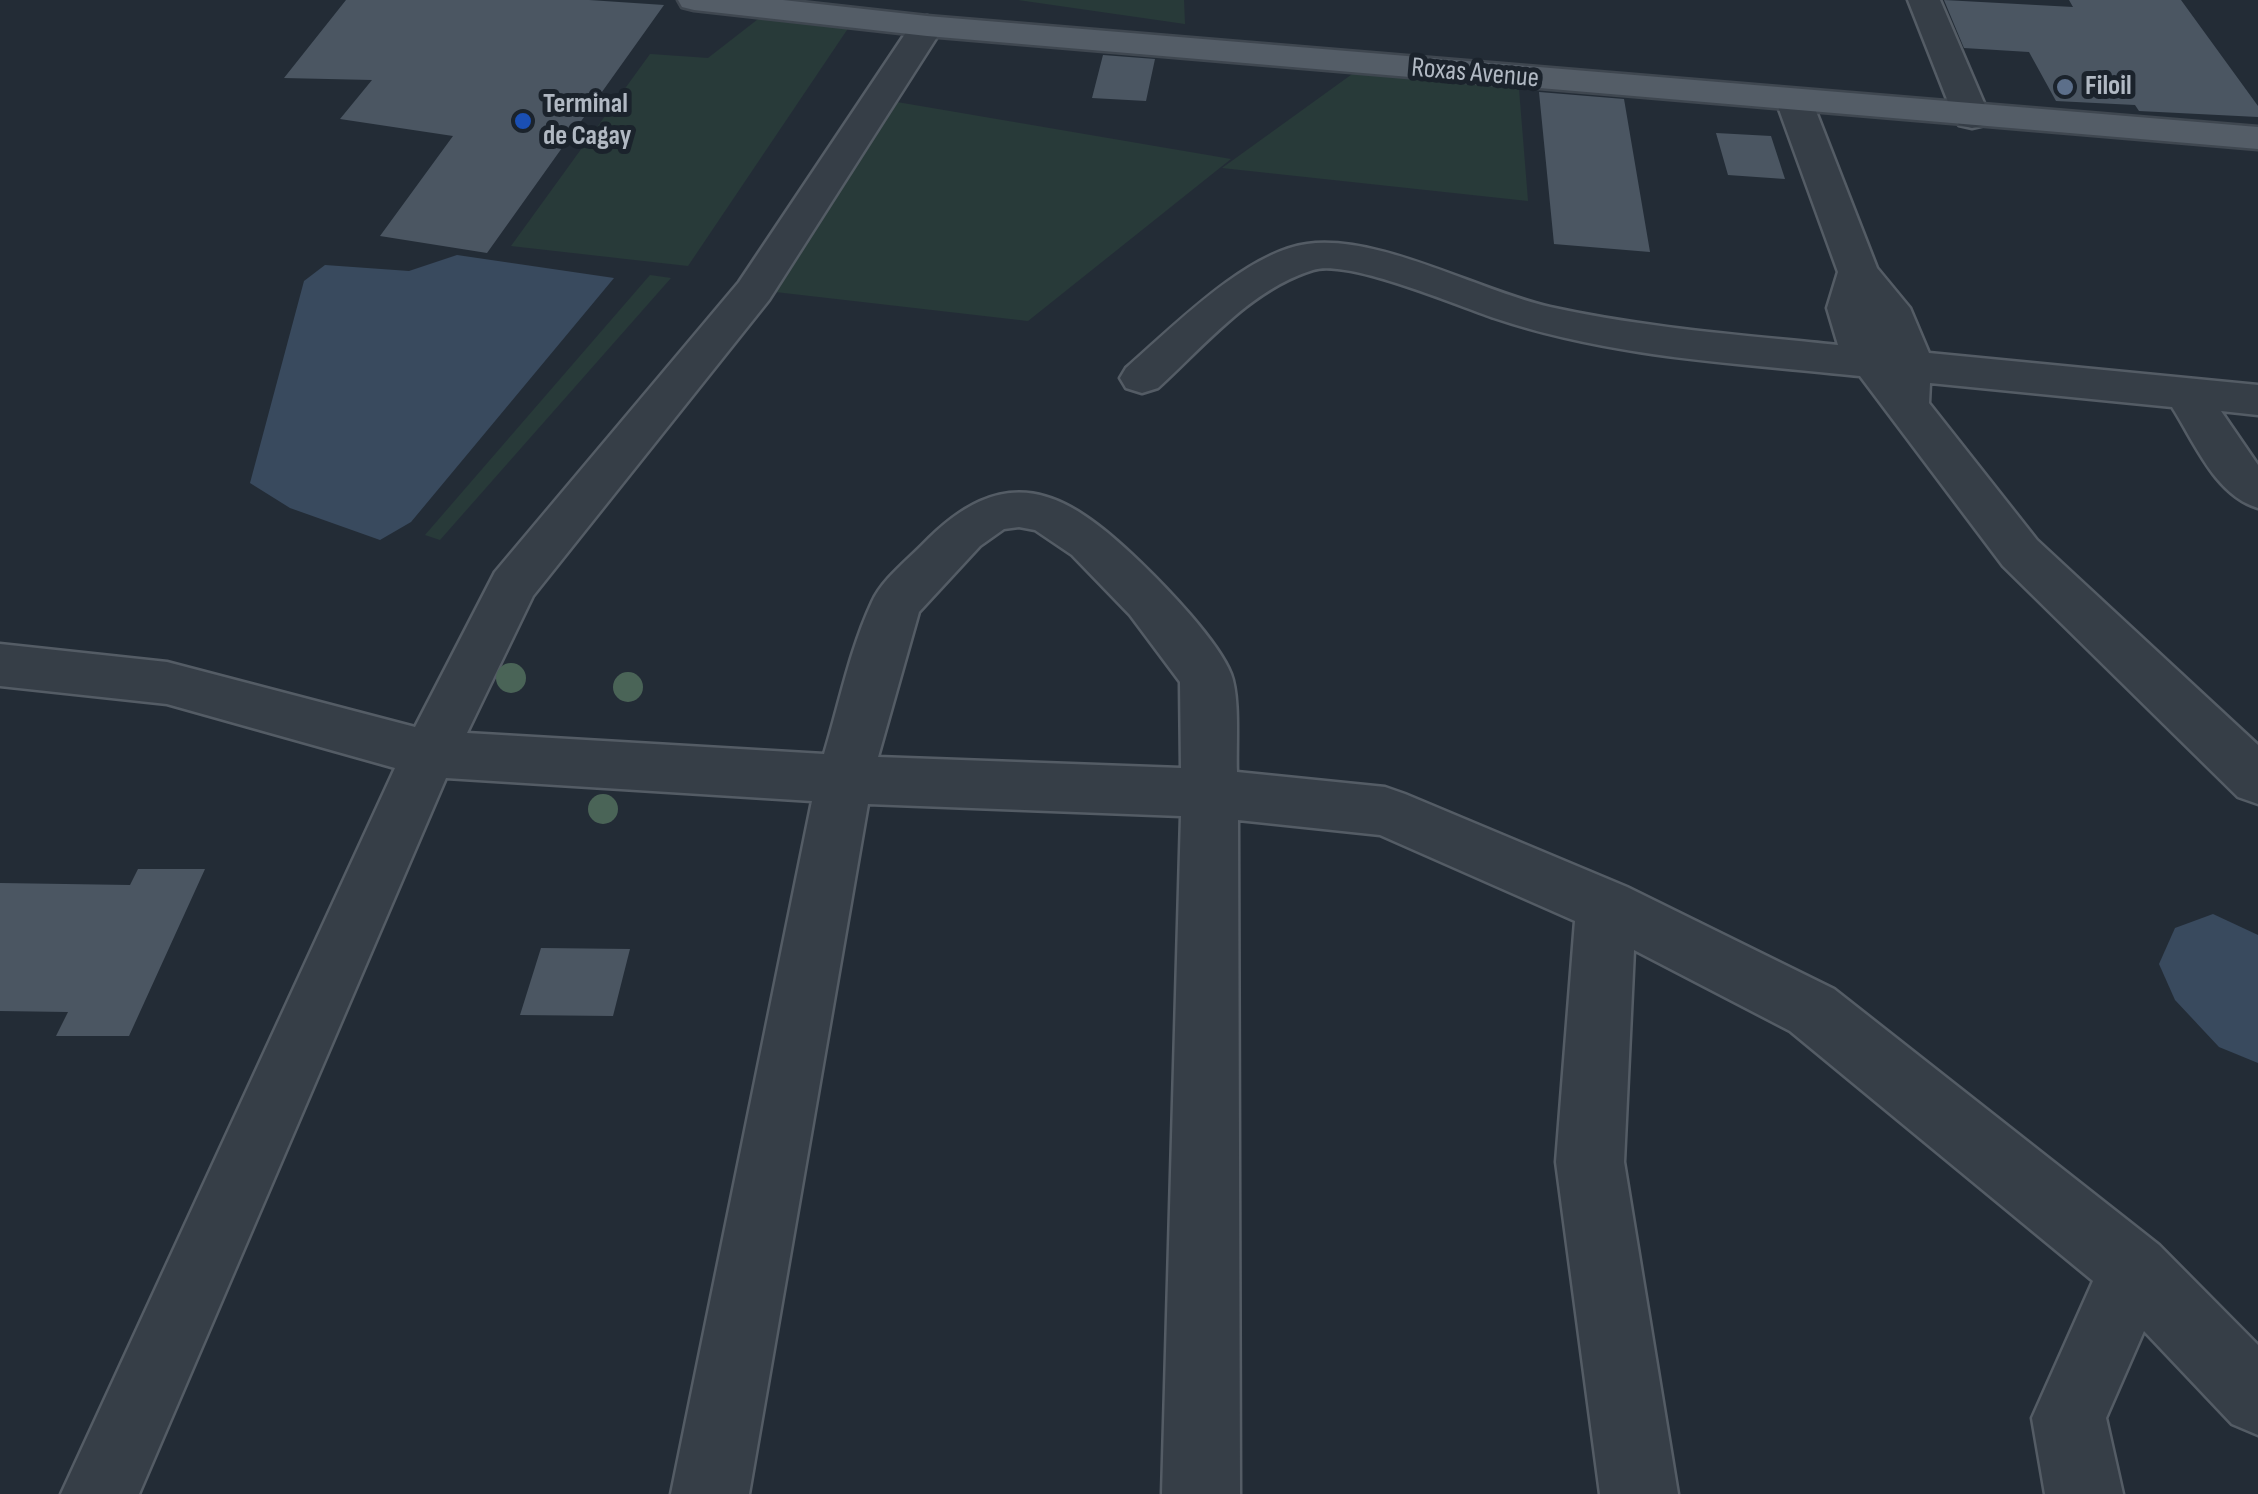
<!DOCTYPE html>
<html>
<head>
<meta charset="utf-8">
<style>
  body { margin:0 }
  canvas { display:block; background:#232c36 }
</style>
</head>
<body>
<canvas width="2258" height="1494"></canvas>
<script>
const ctx = document.querySelector('canvas').getContext('2d');
ctx.lineJoin = 'round';
function fill(path, color) { ctx.fillStyle = color; ctx.fill(path, 'evenodd'); }
function strokePath(path, color, width, dash) { ctx.strokeStyle = color; ctx.lineWidth = width; ctx.lineCap = dash ? 'butt' : 'round'; ctx.setLineDash(dash || []); ctx.stroke(path); }
function write(font, color, halo, rows, align = 'center') {
  ctx.font = font + ' "Sofia Sans Condensed",sans-serif'; ctx.lineWidth = 10; ctx.setLineDash([]); ctx.textBaseline = 'middle'; ctx.strokeStyle = halo; ctx.fillStyle = color; for (const [text, x, y, turn = 0] of rows) {
    ctx.save(); ctx.translate(x, y); ctx.rotate((+turn || 0) * Math.PI / 180); ctx.textAlign = isNaN(turn) ? turn : align; if (halo) ctx.strokeText(text, 0, 0); ctx.fillText(text, 0, 0); ctx.restore();
  }
}
const green = new Path2D(`
  M1018 0H1184L1185 24Z
  M762 16 851 24 688 266 511 246 650 54 708 58Z
  M1355 72 1519 89 1528 201 1222 168Z
  M891 101 1231 159 1028 321 758 290Z
  M650 275 671 278 440 540 425 535Z`);
const water = new Path2D(`
  M457 255 614 278 411 522 380 540 290 508 250 483 304 281 325 265 409 271Z`);
const river = new Path2D(`
  M2213 914 2258 935V1063L2219 1047 2175 1000 2159 964 2175 928Z`);
const building = new Path2D(`
  M346 0H589L664 5 487 253 380 236 453 136 340 119 372 80 284 78Z
  M1944 0 2073 7 2069 0H2181L2258 106V117L2139 111 2135 105 2056 101 2029 52 1964 48Z
  M1103 55 1155 59 1146 101 1092 98Z
  M1539 92 1624 99 1650 252 1554 244Z
  M1716 133 1771 136 1785 179 1728 175Z
  M138 869H205L129 1036H56L68 1012 0 1011V883L130 885Z
  M541 948 630 949 613 1016 520 1015Z`);
const minor = new Path2D(`
  M1908 0H1940L1990 117 1985 125 1972 128 1959 125 1954 117Z
  M927 16 939 19 944 26 769 300 533 596 467 733 824 754C839 705 850 649 872 602 882 580 905 562 922 545 1004 460 1063 487 1140 562 1166 587 1218 641 1231 674 1240 697 1236 745 1237 772L1385 787 1405 794 1627 887 1834 989 2159 1245 2258 1345V1435L2232 1424 2144 1331 2106 1418 2123 1494H2045L2032 1418 2093 1281 1790 1031 1634 950 1624 1162 1678 1494H1600L1556 1162 1575 921 1380 835 1238 820 1240 1494H1162L1181 816 868 804 749 1494H671L812 801 446 778 139 1494H61L395 768 167 704 0 686V644L167 662 415 727 495 572 739 282 915 19ZM1019 527 1035 530 1072 555 1130 615 1180 682 1181 768 878 757 919 612 980 546 1004 529Z
  M1794 90 1807 93 1812 101 1877 268 1910 308 1929 353 2258 385V415L2221 411 2258 465V508C2215 495 2195 443 2172 407L1930 383 1929 403 2037 540 2258 745V804L2238 797 2003 566 1860 376C1738 363 1612 358 1494 318 1456 305 1348 259 1313 270 1251 289 1204 346 1158 388L1142 393 1126 388 1120 378 1126 368C1172 328 1246 252 1307 244 1379 234 1479 291 1550 307 1645 328 1741 335 1838 345L1827 308 1838 272 1776 101 1781 93Z`);
const major = new Path2D(`
  M678 0H783L927 16 2258 127V149L927 36 694 10 682 7Z`);
const trees = [
  [511,678],
  [628,687],
  [603,809]
];
const markers = [
  [2065,87,10,"#5c6f8a"],
  [523,121,10,"#1a4fb4"]
];
const farStreetnames = [
  ["Roxas Avenue",1475,74,5]
];
const farPoinames = [
  ["Filoil",2085,87],
  ["Terminal",543,105],
  ["de Cagay",543,137]
];
fill(green, '#283a39');
fill(water, '#394a5e');
fill(river, '#394a5e');
fill(building, '#4b5662');
strokePath(minor, '#545c65', 5);
strokePath(major, '#3f4750', 5);
fill(minor, '#363e47');
fill(major, '#545d67');
ctx.fillStyle = '#4a6457';
for (const [x, y] of trees) { ctx.beginPath(); ctx.arc(x, y, 15, 0, 2 * Math.PI); ctx.fill(); }
for (const [x, y, r, color] of markers) { const dot = new Path2D(); dot.arc(x, y, r, 0, 2 * Math.PI); ctx.fillStyle = color; ctx.fill(dot); strokePath(dot, '#1b232c', 4); }
write('28px', '#b1b9c3', '#1b232c', farStreetnames);
write('bold 28px', '#b1b9c3', '#1b232c', farPoinames, 'left');
</script>
</body>
</html>
